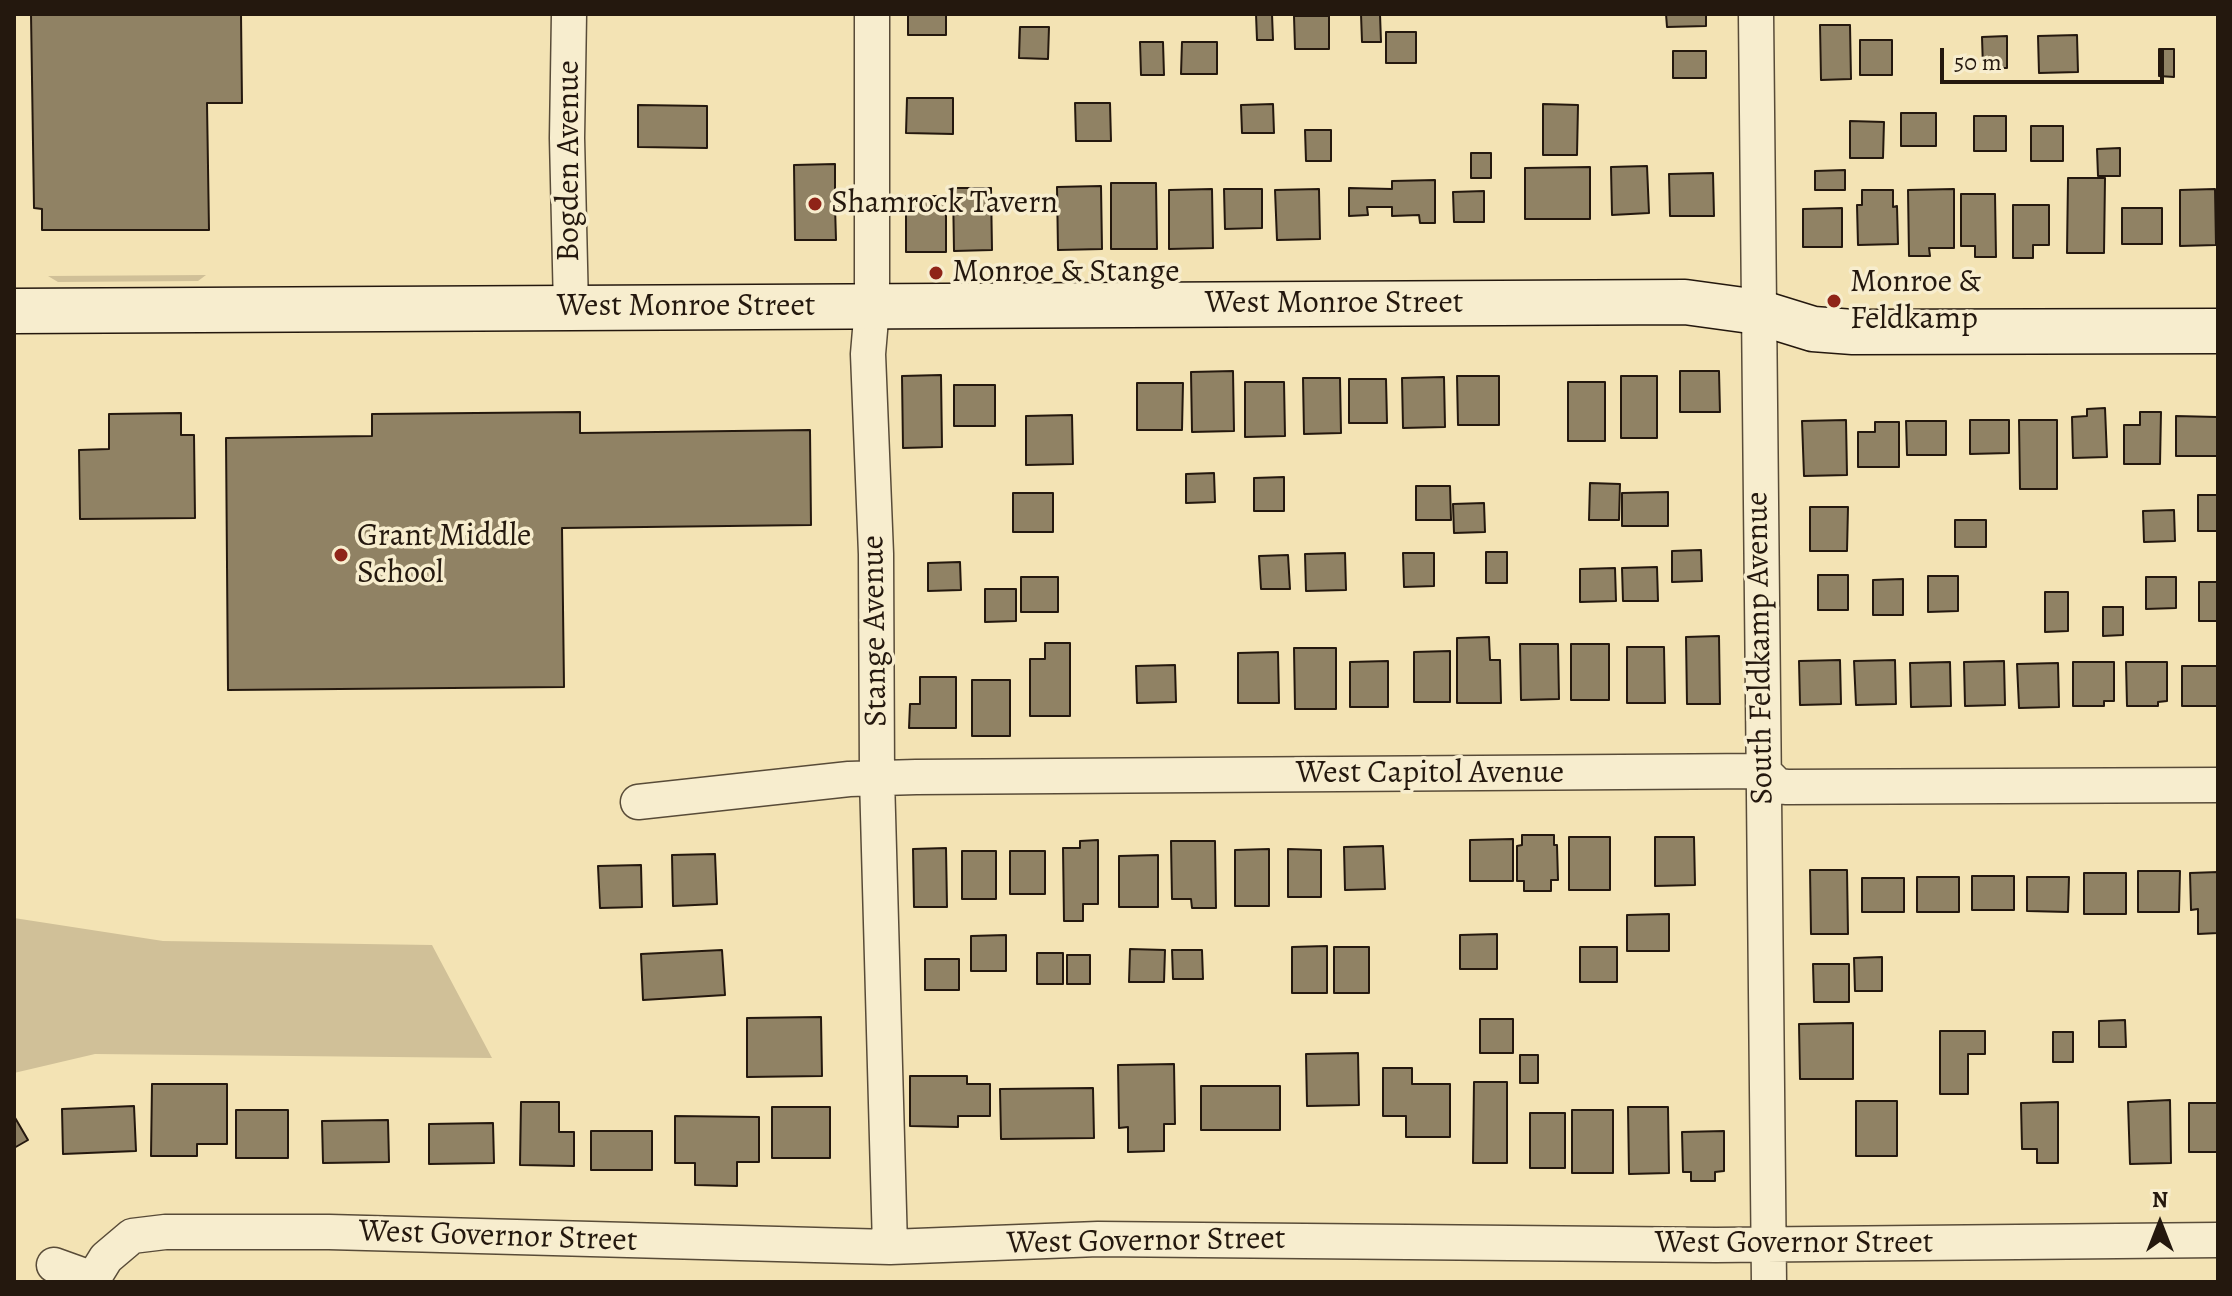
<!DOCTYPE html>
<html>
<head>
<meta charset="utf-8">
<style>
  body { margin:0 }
  #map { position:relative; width:2232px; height:1296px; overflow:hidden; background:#f3e3b4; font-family:Alegreya,serif }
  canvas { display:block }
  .frame { position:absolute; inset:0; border:16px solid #24180e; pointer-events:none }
  .north { position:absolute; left:2120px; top:1184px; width:80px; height:80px; -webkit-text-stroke:6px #f7edce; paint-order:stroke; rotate:0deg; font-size:22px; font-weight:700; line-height:32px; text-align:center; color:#24180e }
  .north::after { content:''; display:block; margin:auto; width:28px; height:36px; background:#24180e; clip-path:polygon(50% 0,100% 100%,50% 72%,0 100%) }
  .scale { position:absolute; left:1940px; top:48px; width:224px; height:36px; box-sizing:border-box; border:4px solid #24180e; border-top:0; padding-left:10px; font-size:24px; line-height:28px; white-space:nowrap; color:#24180e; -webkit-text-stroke:6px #f7edce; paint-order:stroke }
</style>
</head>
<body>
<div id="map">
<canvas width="2232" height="1296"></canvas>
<div class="frame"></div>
<div class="north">N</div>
<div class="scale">50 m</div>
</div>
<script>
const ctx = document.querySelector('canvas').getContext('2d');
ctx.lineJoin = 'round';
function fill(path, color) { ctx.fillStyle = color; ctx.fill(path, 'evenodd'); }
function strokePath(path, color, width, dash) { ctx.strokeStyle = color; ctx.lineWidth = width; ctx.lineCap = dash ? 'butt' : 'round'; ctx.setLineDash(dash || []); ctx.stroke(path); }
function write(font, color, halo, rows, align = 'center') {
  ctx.font = font + ' Alegreya,serif'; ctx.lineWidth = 7; ctx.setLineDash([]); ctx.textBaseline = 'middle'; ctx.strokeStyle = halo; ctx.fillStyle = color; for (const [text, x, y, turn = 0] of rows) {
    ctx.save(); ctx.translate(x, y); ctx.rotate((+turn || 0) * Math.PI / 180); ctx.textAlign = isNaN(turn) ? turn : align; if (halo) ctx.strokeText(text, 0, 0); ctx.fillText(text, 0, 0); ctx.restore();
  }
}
const green = new Path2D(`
  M206 275 198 281 58 282 48 276Z
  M14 918 163 941 432 945 492 1058 95 1054 14 1073Z`);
const building = new Path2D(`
  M31 14H241L242 103H207L209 230H42V209L34 208Z
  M908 14H946V35H908Z
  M1256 14H1272L1273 40H1257Z
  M1361 14H1380L1381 42H1362Z
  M1666 14H1706V26L1667 27Z
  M1294 16H1329V49H1295Z
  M1820 25H1850L1851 79 1821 80Z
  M1020 27H1049L1048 59 1019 58Z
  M1386 32H1416V63H1386Z
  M2077 35 2078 72 2039 73 2038 36Z
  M2007 36V68H1983L1982 37Z
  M1860 40H1892V75H1860Z
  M1140 42H1163L1164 75H1141Z
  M1182 42H1217V74H1181Z
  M2159 49H2174V77L2159 76Z
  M1673 51H1706V78H1673Z
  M907 98H953V134L906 133Z
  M1075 103H1110L1111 141H1076Z
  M1273 104 1274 133H1242L1241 105Z
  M1543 104 1578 105 1577 155H1543Z
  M638 105 707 106V148L638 147Z
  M1901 113H1936V146H1901Z
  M1974 116H2006V151H1974Z
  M1850 121 1884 122 1883 158H1850Z
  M2031 126H2063V161H2031Z
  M1305 130H1331V161H1306Z
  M2120 148V176H2098L2097 149Z
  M1471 153H1491V178H1471Z
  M835 164V191H846V206H835L836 240H795L794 165Z
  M1647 166 1649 213 1612 215 1611 167Z
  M1590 167V219H1525V168Z
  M1845 170V190H1815V171Z
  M1713 173 1714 216H1670L1669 174Z
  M2068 178H2105L2104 253H2067Z
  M1435 180V223H1420L1419 215 1392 216V207H1367L1368 215 1349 216V188L1392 189V181Z
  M1111 183H1156L1157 249H1111Z
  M1101 186 1102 249 1058 250 1057 187Z
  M953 188H991L992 250 954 251Z
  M1212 189 1213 248 1169 249V190Z
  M1224 189H1262V228L1225 229Z
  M1319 189 1320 239 1277 240 1275 190Z
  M1954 189V248H1929L1930 256H1909L1908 190Z
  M2215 189 2216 245 2180 246V190Z
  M1862 190H1893V207L1897 206 1898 244 1858 245 1857 205H1862Z
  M1484 191V222H1454L1453 192Z
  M1961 194H1995L1996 257H1975V246H1961Z
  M906 196H946V252H906Z
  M2013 205H2049V245H2033V258H2013Z
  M1842 208V247H1803V209Z
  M2122 208H2162V244H2122Z
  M1233 371 1234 431 1192 432 1191 372Z
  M1680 371H1719L1720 412H1680Z
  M941 375 942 447 903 448 902 376Z
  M1457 376H1499V425H1458Z
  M1621 376H1657V438H1621Z
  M1444 377 1445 427 1403 428 1402 378Z
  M1303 378H1340L1341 433 1304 434Z
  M1349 379H1386L1387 423H1349Z
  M1245 382H1284L1285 436 1245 437Z
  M1568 382H1605V441H1568Z
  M1137 383H1183L1182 430H1137Z
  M954 385H995V426H954Z
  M2105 408 2107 457 2073 458 2072 417 2087 416V409Z
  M580 412V433L810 430 811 525 562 528 564 687 228 690 226 438 372 436V414Z
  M2140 412H2161L2160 464H2124V425H2140Z
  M181 413V435H194L195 518 80 519 79 450 109 449V414Z
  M1072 415 1073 464 1026 465V416Z
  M2176 416 2217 417V456H2176Z
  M1846 420 1847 475 1804 476 1802 421Z
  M1970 420H2009V453L1970 454Z
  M2019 420H2057V489H2020Z
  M1906 421H1946V455H1907Z
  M1875 422H1899V467H1858V432H1875Z
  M1214 473 1215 502 1186 503V474Z
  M1284 477V511H1254V478Z
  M1590 483 1620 484 1619 520H1589Z
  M1416 486H1450L1451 520H1416Z
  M1668 492V526H1622V493Z
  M1013 493H1053V532H1013Z
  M2198 495H2218V531H2198Z
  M1484 503 1485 532 1454 533 1453 504Z
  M1810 507H1848L1847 551H1810Z
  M2174 510 2175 541 2144 542 2143 511Z
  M1955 520H1986V547H1955Z
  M1701 550 1702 581 1672 582V551Z
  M1486 552H1507V583H1486Z
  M1345 553 1346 590 1306 591 1305 554Z
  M1403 553H1434V586L1404 587Z
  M1288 555 1290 589H1261L1259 556Z
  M960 562 961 590 928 591V563Z
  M1657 567 1658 601H1623L1622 568Z
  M1615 568 1616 601 1580 602V569Z
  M1818 575H1848V610H1818Z
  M1928 576H1958V611L1928 612Z
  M1021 577H1058V612H1021Z
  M2146 577H2176V608L2146 609Z
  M1903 579V615H1873V580Z
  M2199 582H2218V621H2199Z
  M985 589H1016V621L985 622Z
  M2045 592H2068V631L2045 632Z
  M2103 607H2123V635L2103 636Z
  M1719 636 1720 704H1687L1686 637Z
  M1489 637 1490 660H1500L1501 703H1457V638Z
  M1045 643H1070V716H1030V659H1045Z
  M1520 644H1558L1559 699 1521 700Z
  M1571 644H1609V700H1571Z
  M1627 647H1664L1665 703H1627Z
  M1294 648H1336V709H1295Z
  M1450 651V702H1414V652Z
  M1278 652 1279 703H1238V653Z
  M1840 660 1841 704 1800 705 1799 661Z
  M1895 660 1896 704 1856 705 1854 661Z
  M1388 661V707H1350V662Z
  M2004 661 2005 705 1965 706 1964 662Z
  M1950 662 1951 706 1911 707 1910 663Z
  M2073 662H2114V701H2104V706H2073Z
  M2126 662H2167V701L2158 702V706H2127Z
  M2058 663 2059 707 2019 708 2017 664Z
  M1175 665 1176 702 1137 703 1136 666Z
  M2182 666H2218V706H2182Z
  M920 677H956V728H909L910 704H920Z
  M972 680H1010V736H972Z
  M1522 835H1554V845H1557L1558 880H1551V891H1524V881H1517V846L1522 845Z
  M1569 837H1610V890H1569Z
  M1655 837H1694L1695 885 1655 886Z
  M1513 839V881H1470V840Z
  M1098 840V904H1083V921H1064L1063 848H1080V841Z
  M1171 841H1215L1216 908H1192L1191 899H1172Z
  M1383 846 1385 889 1345 890 1344 847Z
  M946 848 947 907H914L913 849Z
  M1269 849V906H1235V850Z
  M1288 849 1321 850V897H1288Z
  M962 851H996V899H962Z
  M1010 851H1045V894H1010Z
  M715 854 717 904 673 906 672 855Z
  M1158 855V907H1119V856Z
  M641 865 642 907 600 908 598 866Z
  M1810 870H1847L1848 934H1811Z
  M2138 871H2180L2179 912H2138Z
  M2218 872V933L2198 934V909L2191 910 2190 873Z
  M2084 873H2126V914H2084Z
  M1972 876H2014V910H1972Z
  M1917 877H1959V912H1917Z
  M2027 877H2069L2068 912 2027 911Z
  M1862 878H1904V912H1862Z
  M1669 914V951H1627V915Z
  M1497 934V969H1460V935Z
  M1006 935V971H971V936Z
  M1327 946V993H1292V947Z
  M1334 947H1369V993H1334Z
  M1580 947H1617V982H1580Z
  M1130 949 1165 950 1164 982H1129Z
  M722 950 725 995 643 1000 641 954Z
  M1172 950H1202L1203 979H1173Z
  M1037 953H1063V984H1037Z
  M1067 955H1090V984H1067Z
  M1882 957V991H1855L1854 958Z
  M925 959H959V990H925Z
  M1813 964H1849V1002H1814Z
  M821 1017 822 1076 747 1077V1018Z
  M1480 1019H1513V1053H1480Z
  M2125 1020 2126 1047H2099V1021Z
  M1853 1023V1079H1800L1799 1024Z
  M1940 1031H1985V1054H1968V1094H1940Z
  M2053 1032H2073V1062H2053Z
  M1358 1053 1359 1105 1307 1106 1306 1054Z
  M1520 1055H1538V1083H1520Z
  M1174 1064 1175 1124H1164V1151L1128 1152V1127L1119 1128 1118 1065Z
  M1383 1068H1412V1084H1450V1137H1406V1116H1383Z
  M910 1076H967V1084H990V1116H958V1127L910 1126Z
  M1474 1082H1507V1163H1473Z
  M152 1084H227V1144H197V1156H151Z
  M1201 1086H1280V1130H1201Z
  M1093 1088 1094 1138 1001 1139 1000 1089Z
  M2170 1100 2171 1163 2130 1164 2128 1102Z
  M1856 1101H1897V1156H1856Z
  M521 1102H559V1132H574V1166L520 1165Z
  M2058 1102V1163H2037V1149H2022L2021 1103Z
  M2189 1103H2218V1152H2189Z
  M134 1106 136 1151 63 1154 62 1109Z
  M772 1107H830V1158H772Z
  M1628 1107H1668L1669 1173 1629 1174Z
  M236 1110H288V1158H236Z
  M1572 1110H1613V1173H1572Z
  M1530 1113H1565V1168H1530Z
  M14 1116 28 1140 14 1148Z
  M675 1116 759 1117V1162H737V1186L695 1185V1163H675Z
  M388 1120 389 1162 323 1163 322 1121Z
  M493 1123 494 1163 429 1164V1124Z
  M591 1131H652V1170H591Z
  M1724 1131V1171L1715 1172V1181H1691V1172H1683L1682 1132Z`);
const street = new Path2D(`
  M569 14 567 138 571 308
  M872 14V307L868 354 876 554 877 778 890 1247
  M1756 14 1769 1282
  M638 802 849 779 916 777 1763 771 1778 786 1787 787 2218 785
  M54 1265 93 1279
  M93 1279 106 1258 132 1236 165 1232H329L890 1247 1098 1239 1716 1245 2218 1240`);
const secondary = new Path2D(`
  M14 311 1685 302 1758 312 1813 329 1853 332 2218 331`);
const markers = [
  [815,204,8,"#8f2418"],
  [936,273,8,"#8f2418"],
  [1834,301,8,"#8f2418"],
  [341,555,8,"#8f2418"]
];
const streetNames = [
  ["Bogden Avenue",570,161,-90],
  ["West Monroe Street",1334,304],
  ["West Monroe Street",686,307],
  ["Stange Avenue",876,631,-91],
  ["South Feldkamp Avenue",1761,648,-91],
  ["West Capitol Avenue",1430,774],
  ["West Governor Street",498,1237,2],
  ["West Governor Street",1146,1242,-1],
  ["West Governor Street",1794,1244]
];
const poiNames = [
  ["Shamrock Tavern",831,204],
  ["Monroe & Stange",952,273],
  ["Monroe &",1850,283],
  ["Feldkamp",1850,320],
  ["Grant Middle",357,537],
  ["School",357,574]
];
fill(green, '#d0c098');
fill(building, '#908264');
strokePath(building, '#24180e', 2);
strokePath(street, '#584b38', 37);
strokePath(secondary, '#24180e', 47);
strokePath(street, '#f7edce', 34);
strokePath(secondary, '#f7edce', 44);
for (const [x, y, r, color] of markers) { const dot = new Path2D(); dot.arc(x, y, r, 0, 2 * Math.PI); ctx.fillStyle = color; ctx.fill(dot); strokePath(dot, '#f7edce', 3); }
write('32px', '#24180e', '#f7edce', streetNames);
write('32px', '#24180e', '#f7edce', poiNames, 'left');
</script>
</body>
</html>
